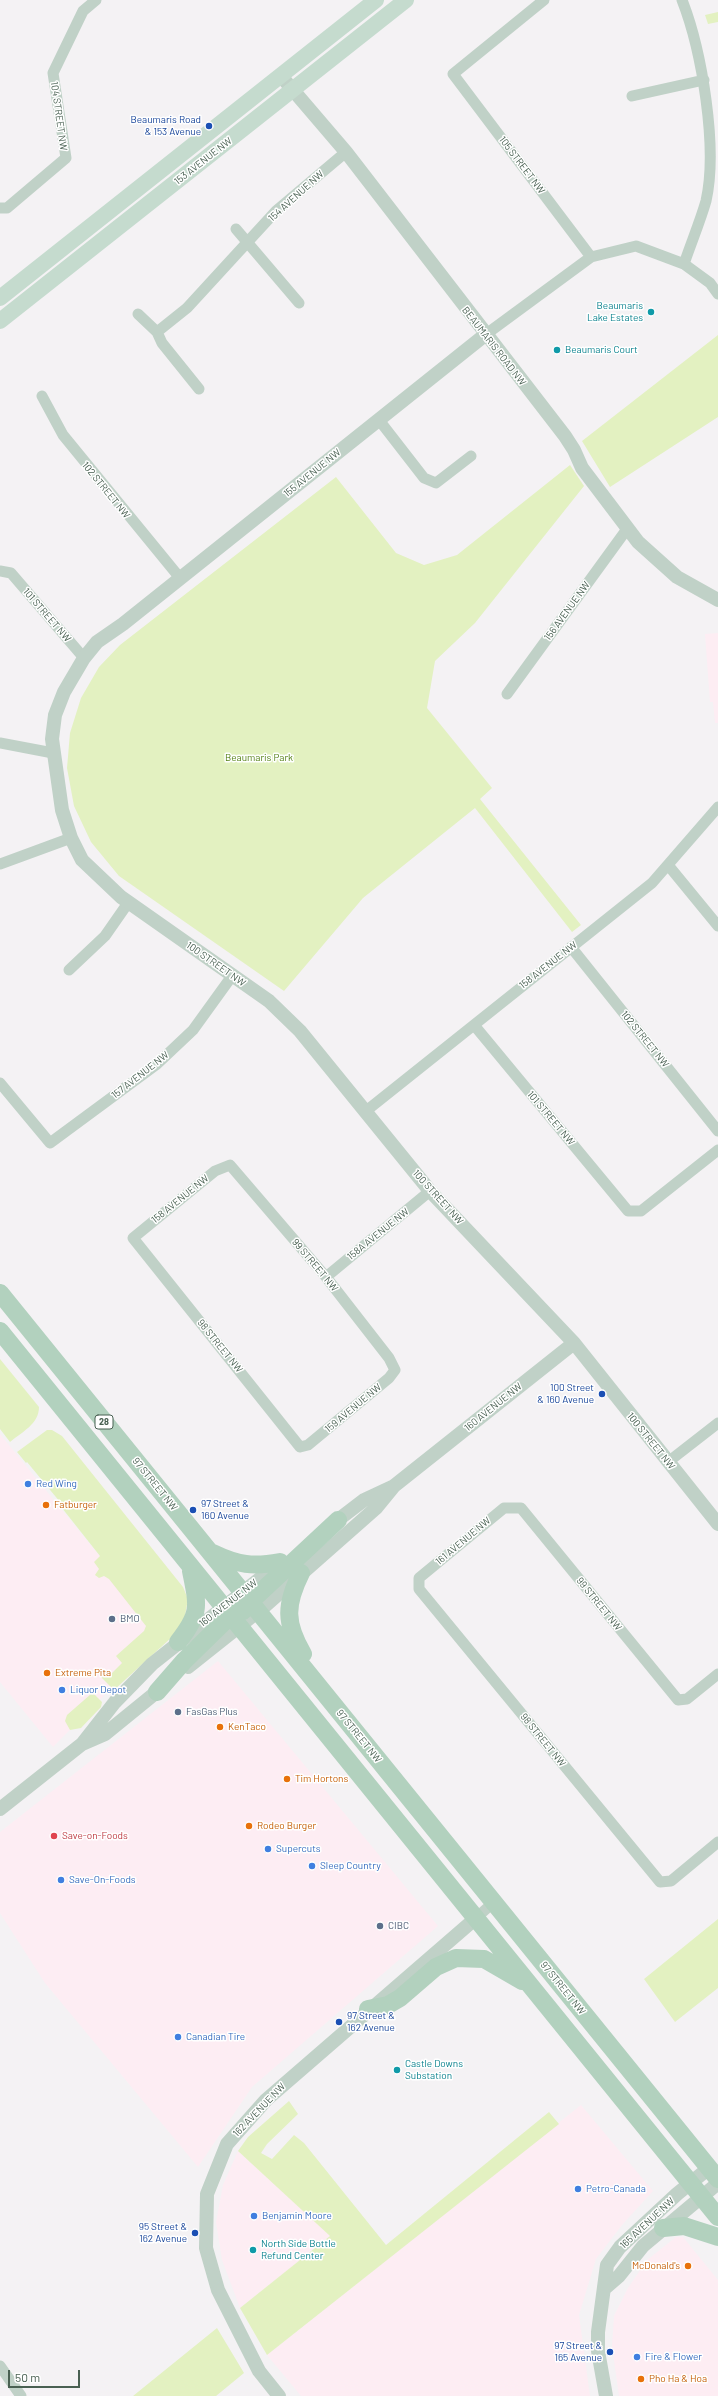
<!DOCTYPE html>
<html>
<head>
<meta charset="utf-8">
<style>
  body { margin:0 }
  #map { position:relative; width:718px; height:2396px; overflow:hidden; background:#f4f2f4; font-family:Barlow,sans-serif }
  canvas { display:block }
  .scale { position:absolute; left:8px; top:2370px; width:72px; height:18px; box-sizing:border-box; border:2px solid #496052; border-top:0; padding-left:5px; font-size:12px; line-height:14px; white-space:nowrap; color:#496052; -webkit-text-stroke:3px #fff; paint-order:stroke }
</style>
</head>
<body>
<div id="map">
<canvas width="718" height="2396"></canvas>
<div class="scale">50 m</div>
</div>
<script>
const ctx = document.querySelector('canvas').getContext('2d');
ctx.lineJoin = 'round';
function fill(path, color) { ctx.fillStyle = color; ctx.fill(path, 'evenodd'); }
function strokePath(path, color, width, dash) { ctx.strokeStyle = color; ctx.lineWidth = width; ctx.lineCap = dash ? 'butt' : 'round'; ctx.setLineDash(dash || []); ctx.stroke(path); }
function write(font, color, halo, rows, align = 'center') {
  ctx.font = font + ' Barlow,sans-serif'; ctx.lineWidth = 3; ctx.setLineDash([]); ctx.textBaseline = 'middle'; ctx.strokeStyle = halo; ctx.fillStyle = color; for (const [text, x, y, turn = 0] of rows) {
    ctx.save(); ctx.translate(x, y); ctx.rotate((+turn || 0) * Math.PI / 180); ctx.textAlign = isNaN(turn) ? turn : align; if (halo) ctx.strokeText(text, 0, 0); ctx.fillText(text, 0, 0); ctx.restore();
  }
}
const commercial = new Path2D(`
  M718 633V723H715L713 702H710L705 634Z
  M0 1434 164 1635 53 1747 0 1682Z
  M218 1661 438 1926 252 2087 198 2167 45 1983 0 1913V1832Z
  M581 2105 653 2191 622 2225 596 2259 579 2315 590 2396H301L267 2355Z
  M238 2151 331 2236 240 2308 222 2260 216 2222 223 2185Z
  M676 2237H683L718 2280V2396H619L612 2346 614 2316 628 2288 647 2260Z`);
const green = new Path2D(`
  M718 12V22L708 24 705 15Z
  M718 335V417L610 487 582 441Z
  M570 465 584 486 475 623 435 661 427 708 492 788 480 799 581 925 572 932 475 808 363 898 284 991 119 876 91 842 74 806 67 768 70 733 81 698 99 667 120 645 336 477 396 553 424 565 457 555Z
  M0 1359 39 1407C39 1424 22 1432 10 1442L0 1429Z
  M47 1430H52L62 1436 183 1587 188 1599 183 1627 114 1690 101 1677 105 1670 110 1675 122 1663 116 1656 144 1631 146 1626 109 1579 104 1576 99 1578 95 1575 99 1569 94 1562 100 1556 58 1503 60 1502 27 1462 26 1463 17 1452Z
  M91 1694 95 1695 102 1702 101 1707 81 1728 70 1730 65 1721 67 1715Z
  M718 1919V1988L675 2022 644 1979Z
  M289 2101 298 2114 267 2144 261 2153 272 2159 294 2135 304 2143 386 2245 549 2112 559 2124 267 2355 240 2308 330 2236 238 2151 248 2137Z
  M217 2328 244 2373 216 2396H133Z`);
const minor = new Path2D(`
  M544 0 453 74 591 257
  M682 0C702 51 718 148 706 201 700 222 691 243 684 264
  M632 96 704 80
  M0 208H7L66 158 53 73 83 11 96 0
  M236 229 299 303
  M138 314 157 332
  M485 335 591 257 636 246 684 264 710 283 718 294
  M199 389 162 343 157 332 187 308 276 211 346 152
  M42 396 63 435 180 578
  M379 420 424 478 436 483 471 456
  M0 571 11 573 84 658
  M507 694 627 529
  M0 743 53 753
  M0 864 71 838
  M668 865 718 926
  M571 947 718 1131
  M69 970 105 936 128 903
  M474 1025 628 1211H641L718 1150
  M0 1083 50 1143 157 1064 193 1030 232 976
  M366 1111 652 883 718 807
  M230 1165 326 1277 389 1358 395 1370 389 1378 308 1445 300 1447 133 1238 215 1171Z
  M326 1277 430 1191
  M668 1462 718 1423
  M718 1674 687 1699 678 1700 521 1508H504L419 1578V1589L660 1882 671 1881 718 1842
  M476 1918 494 1902
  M0 2366 21 2396`);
const tertiary = new Path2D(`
  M281 76 346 152 565 436 574 450 582 468 638 542 677 577 718 600
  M485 335 123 624 97 642 84 658 64 692 55 715 52 739 62 810 71 838 82 860 121 897 269 1001 300 1031 430 1191 574 1343 718 1524
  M330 1526 364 1500 394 1486
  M188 1667 266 1605 376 1508 394 1486 574 1343
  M82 1744 105 1734 164 1686
  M0 1809 82 1744 115 1702 152 1664 281 1562
  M604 2289 619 2276 643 2246 718 2183
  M279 2396 259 2371 218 2290 206 2248 207 2194 227 2144 266 2100 476 1918
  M606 2396 598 2351V2332L607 2265 620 2247 677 2194 709 2168`);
const secondary = new Path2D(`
  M0 298 376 0
  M0 321 406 0`);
const primary = new Path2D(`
  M0 1293 718 2179
  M0 1331 718 2217
  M213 1553C238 1565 253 1567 280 1562
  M301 1573C285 1605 285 1623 303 1654
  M243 1611 250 1602 338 1520
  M178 1642C201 1613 198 1606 191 1571
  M157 1692 184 1661 230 1616 236 1606
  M368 2009 388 2005 400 1998 436 1967 456 1958 484 1959 522 1981
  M663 2228 684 2226 718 2237`);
const markers = [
  [209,126,4,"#1a4fb4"],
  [651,312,4,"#0f9aa8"],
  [557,350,4,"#0f9aa8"],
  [602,1394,4,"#1a4fb4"],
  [28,1484,4,"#3f7fe0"],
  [46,1505,4,"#e8710a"],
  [193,1510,4,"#1a4fb4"],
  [112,1619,4,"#5c6f8a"],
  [47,1673,4,"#e8710a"],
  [62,1690,4,"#3f7fe0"],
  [178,1712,4,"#5c6f8a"],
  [220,1727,4,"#e8710a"],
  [287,1779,4,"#e8710a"],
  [249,1826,4,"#e8710a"],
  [54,1836,4,"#e0444e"],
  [268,1849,4,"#3f7fe0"],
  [312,1866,4,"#3f7fe0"],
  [61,1880,4,"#3f7fe0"],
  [380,1926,4,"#5c6f8a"],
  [339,2022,4,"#1a4fb4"],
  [178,2037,4,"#3f7fe0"],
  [397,2070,4,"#0f9aa8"],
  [578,2189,4,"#3f7fe0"],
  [254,2216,4,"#3f7fe0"],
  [195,2233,4,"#1a4fb4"],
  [253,2250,4,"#0f9aa8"],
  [688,2266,4,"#e8710a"],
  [610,2352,4,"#1a4fb4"],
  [637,2357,4,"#3f7fe0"],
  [641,2379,4,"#e8710a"]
];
const shields = [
  [104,1422,18]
];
const shieldNames = [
  ["28",104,1422]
];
const streetNames = [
  ["104 STREET NW",59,116,82],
  ["153 AVENUE NW",203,161,-38],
  ["105 STREET NW",522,165,53],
  ["154 AVENUE NW",296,196,-42],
  ["BEAUMARIS ROAD NW",494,346,52],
  ["155 AVENUE NW",312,473,-39],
  ["102 STREET NW",106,490,51],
  ["156 AVENUE NW",567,611,-54],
  ["101 STREET NW",47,615,49],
  ["100 STREET NW",216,964,35],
  ["158 AVENUE NW",548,965,-38],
  ["102 STREET NW",645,1039,51],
  ["157 AVENUE NW",140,1075,-38],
  ["101 STREET NW",551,1118,50],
  ["100 STREET NW",438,1197,48],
  ["158 AVENUE NW",180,1199,-39],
  ["158A AVENUE NW",378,1234,-39],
  ["99 STREET NW",315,1265,50],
  ["98 STREET NW",220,1346,51],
  ["160 AVENUE NW",493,1407,-39],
  ["159 AVENUE NW",353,1408,-40],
  ["100 STREET NW",651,1441,51],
  ["97 STREET NW",155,1484,51],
  ["161 AVENUE NW",463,1541,-40],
  ["160 AVENUE NW",228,1603,-38],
  ["99 STREET NW",599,1604,51],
  ["97 STREET NW",359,1736,51],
  ["98 STREET NW",543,1740,51],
  ["97 STREET NW",563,1988,51],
  ["162 AVENUE NW",259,2110,-46],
  ["165 AVENUE NW",647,2223,-43]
];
const transitNames = [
  ["Beaumaris Road",201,120],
  ["& 153 Avenue",201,132],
  ["100 Street",594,1388],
  ["& 160 Avenue",594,1400],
  ["97 Street &",201,1504,"left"],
  ["160 Avenue",201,1516,"left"],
  ["97 Street &",347,2016,"left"],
  ["162 Avenue",347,2028,"left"],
  ["95 Street &",187,2227],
  ["162 Avenue",187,2239],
  ["97 Street &",602,2346],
  ["165 Avenue",602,2358]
];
const cultureNames = [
  ["Beaumaris",643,306,"right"],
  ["Lake Estates",643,318,"right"],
  ["Beaumaris Court",565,350],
  ["Castle Downs",405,2064],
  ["Substation",405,2076],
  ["North Side Bottle",261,2244],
  ["Refund Center",261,2256]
];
const parkNames = [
  ["Beaumaris Park",259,758]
];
const shopNames = [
  ["Red Wing",36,1484],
  ["Liquor Depot",70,1690],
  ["Supercuts",276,1849],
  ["Sleep Country",320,1866],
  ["Save-On-Foods",69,1880],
  ["Canadian Tire",186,2037],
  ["Petro-Canada",586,2189],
  ["Benjamin Moore",262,2216],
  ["Fire & Flower",645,2357]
];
const foodNames = [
  ["Fatburger",54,1505],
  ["Extreme Pita",55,1673],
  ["KenTaco",228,1727],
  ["Tim Hortons",295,1779],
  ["Rodeo Burger",257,1826],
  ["McDonald's",680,2266,"right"],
  ["Pho Ha & Hoa",649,2379]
];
const serviceNames = [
  ["BMO",120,1619],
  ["FasGas Plus",186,1712],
  ["CIBC",388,1926]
];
const healthNames = [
  ["Save-on-Foods",62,1836]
];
fill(commercial, '#fdedf3');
fill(green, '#e3f1c1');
strokePath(minor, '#c0d1c7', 11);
strokePath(tertiary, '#c0d1c7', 14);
strokePath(secondary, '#c5dbce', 16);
strokePath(primary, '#b2d1be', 18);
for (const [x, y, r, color] of markers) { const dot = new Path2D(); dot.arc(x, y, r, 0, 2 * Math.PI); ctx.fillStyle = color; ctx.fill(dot); strokePath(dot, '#fff', 1.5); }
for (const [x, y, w] of shields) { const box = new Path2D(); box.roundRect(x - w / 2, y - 7, w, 14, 3); ctx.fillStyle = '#fff'; ctx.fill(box); strokePath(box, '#496052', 1); }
write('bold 9px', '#496052', null, shieldNames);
write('10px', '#496052', '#fff', streetNames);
write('10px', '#164399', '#fff', transitNames, 'right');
write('10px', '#0d838f', '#fff', cultureNames, 'left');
write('10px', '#548015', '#fff', parkNames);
write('10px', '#366cbe', '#fff', shopNames, 'left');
write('10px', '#c56008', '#fff', foodNames, 'left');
write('10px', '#4e5e75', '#fff', serviceNames, 'left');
write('10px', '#be3a42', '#fff', healthNames, 'left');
</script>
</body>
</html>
